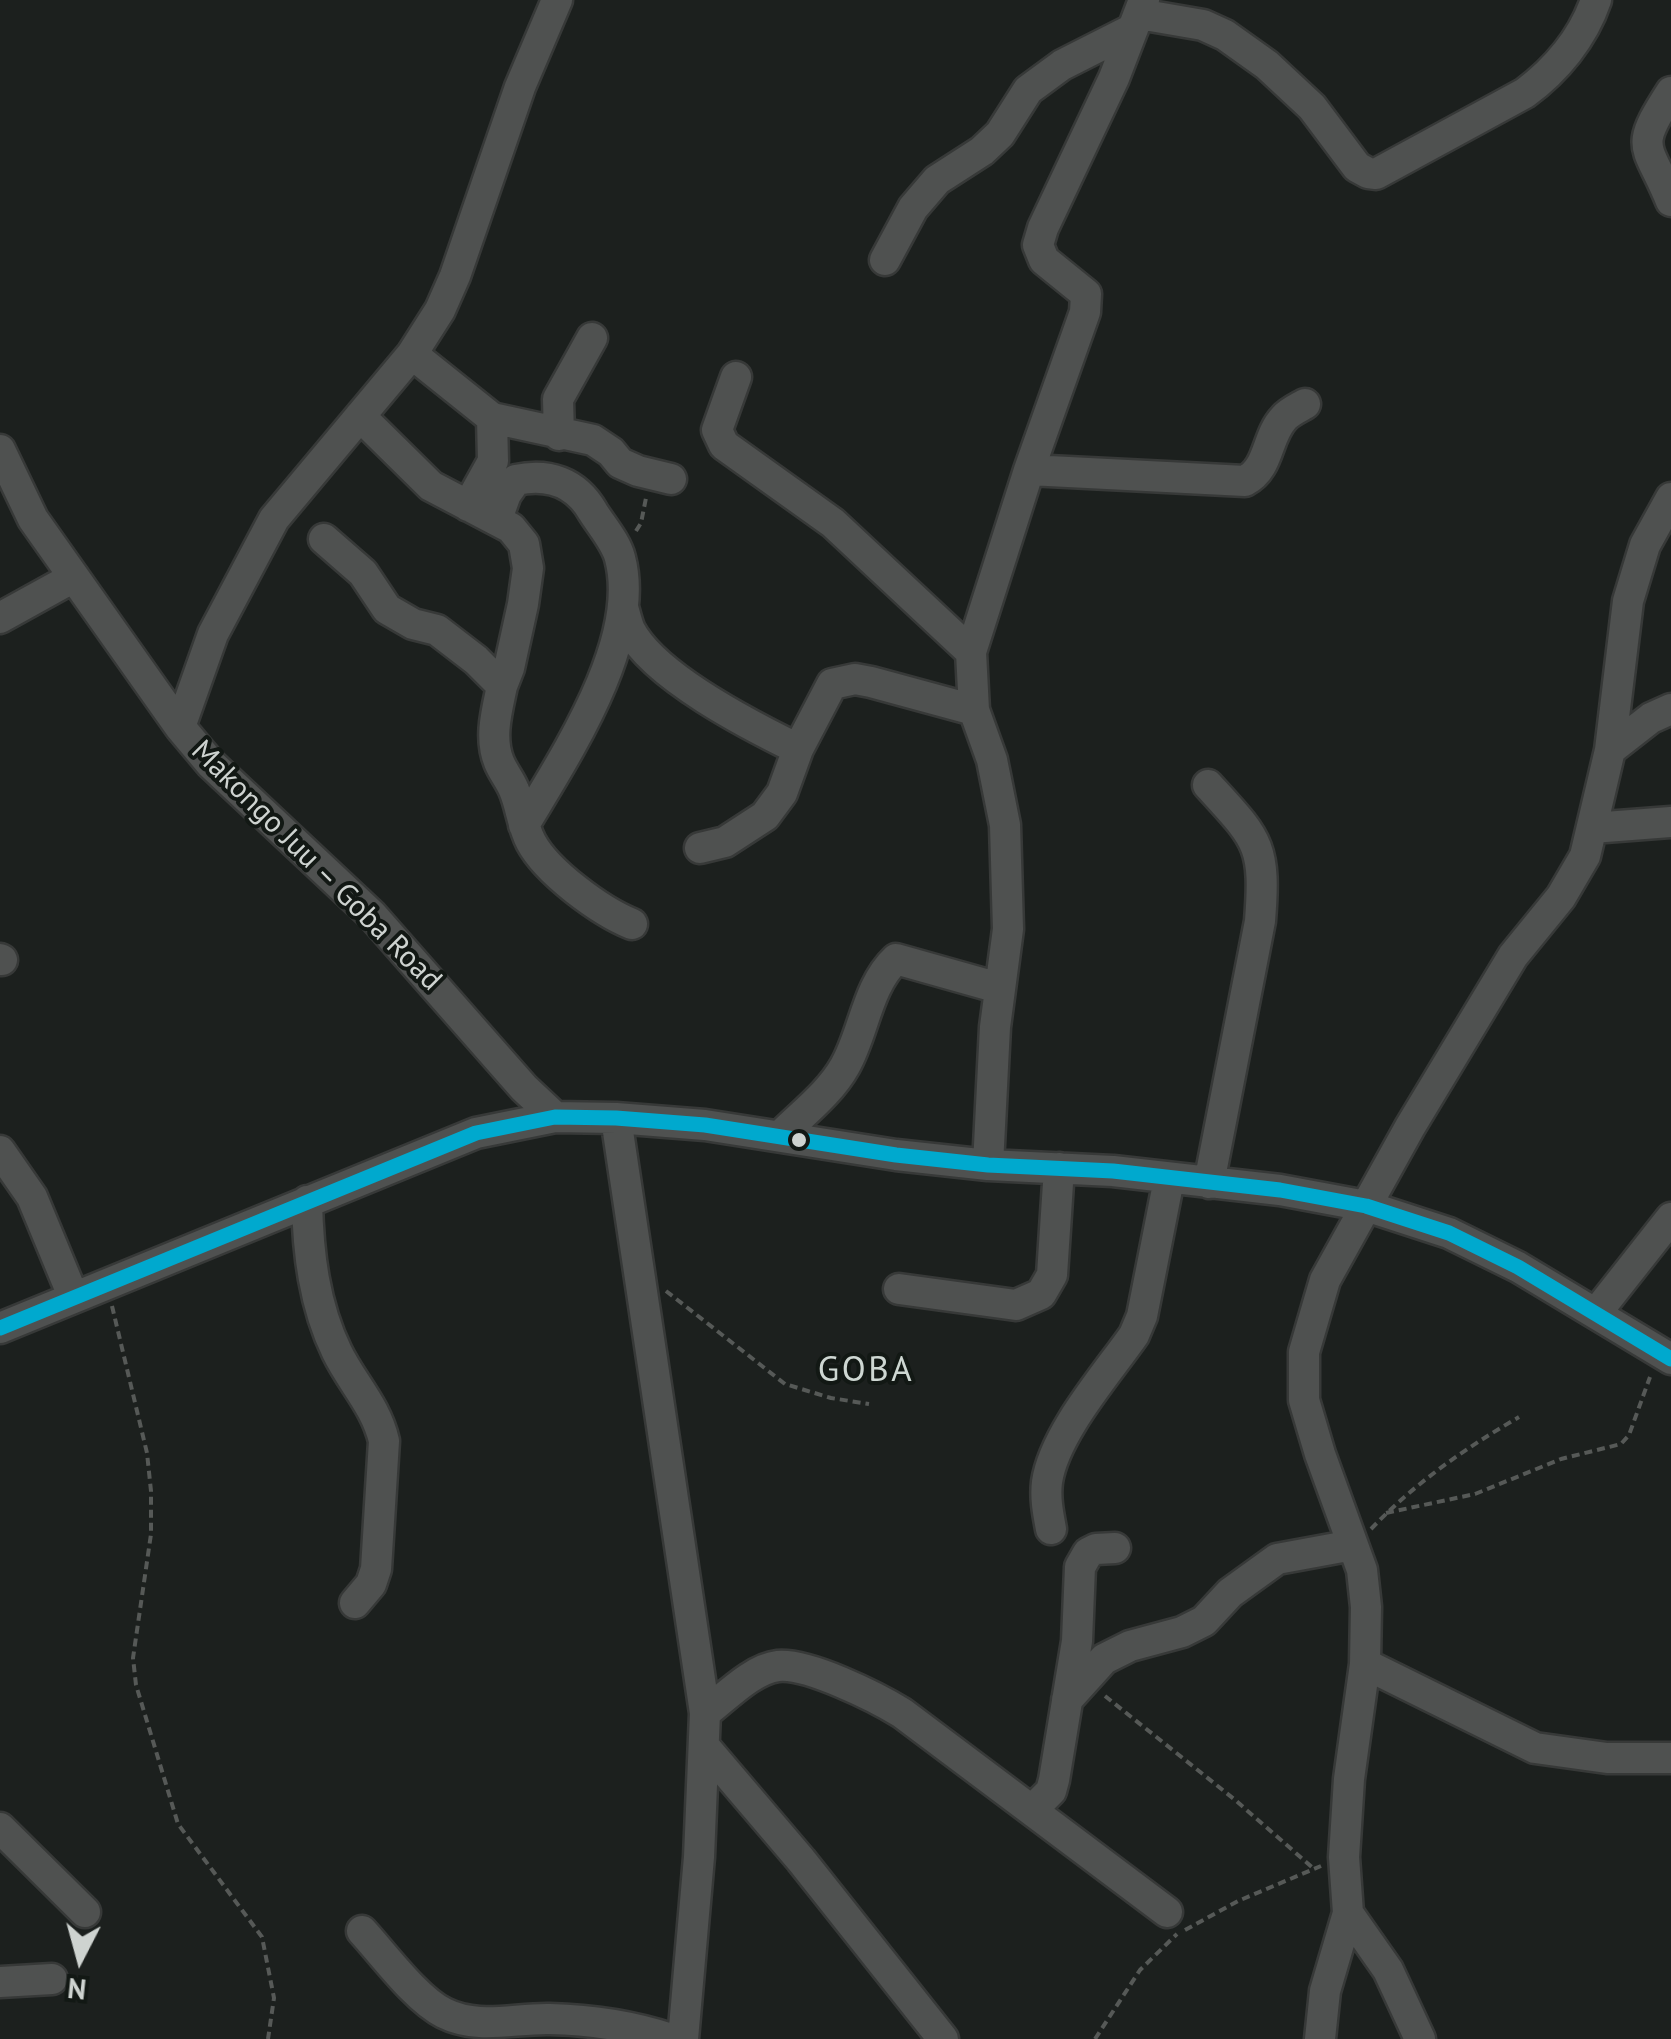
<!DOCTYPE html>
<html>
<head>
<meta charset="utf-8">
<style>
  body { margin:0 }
  #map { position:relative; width:1671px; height:2039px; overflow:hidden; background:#1c201e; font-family:"PT Sans",sans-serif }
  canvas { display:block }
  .north { position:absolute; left:30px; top:1909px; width:100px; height:100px; -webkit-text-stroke:8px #121814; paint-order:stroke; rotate:186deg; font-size:28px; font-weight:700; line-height:40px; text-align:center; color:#ced3d0 }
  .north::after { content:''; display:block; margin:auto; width:35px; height:45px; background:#ced3d0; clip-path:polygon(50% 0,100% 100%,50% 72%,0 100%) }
</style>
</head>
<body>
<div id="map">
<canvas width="1671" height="2039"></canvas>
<div class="north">N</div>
</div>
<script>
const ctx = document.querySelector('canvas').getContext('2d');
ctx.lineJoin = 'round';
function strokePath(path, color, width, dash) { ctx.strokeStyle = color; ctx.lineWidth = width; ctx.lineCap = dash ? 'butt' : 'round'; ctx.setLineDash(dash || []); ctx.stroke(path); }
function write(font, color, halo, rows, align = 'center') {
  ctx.font = font + ' "PT Sans",sans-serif'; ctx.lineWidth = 8; ctx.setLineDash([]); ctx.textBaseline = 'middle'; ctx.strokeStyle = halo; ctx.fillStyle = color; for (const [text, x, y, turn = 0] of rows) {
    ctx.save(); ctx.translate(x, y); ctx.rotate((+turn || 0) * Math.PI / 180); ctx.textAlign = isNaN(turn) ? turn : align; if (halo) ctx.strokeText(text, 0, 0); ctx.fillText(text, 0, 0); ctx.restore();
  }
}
const path = new Path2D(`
  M636 531 641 523 646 498
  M666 1291 785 1384 831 1398 869 1404
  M112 1306 147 1453 151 1491V1534L133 1658 136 1685 178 1824 262 1937 274 1998 268 2039
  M1386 1513 1475 1494 1561 1459 1621 1444 1629 1435 1650 1377
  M1371 1529C1415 1483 1464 1449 1519 1417
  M1105 1696 1234 1799 1313 1868
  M1185 1930 1238 1901 1321 1866
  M1095 2039 1140 1970 1177 1934`);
const minor = new Path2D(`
  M1139 14 1203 25 1225 35 1267 65 1312 107 1357 167 1368 173 1376 174 1525 93C1556 70 1583 38 1596 0
  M1671 92C1633 151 1647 142 1671 201
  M885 260 913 208 937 180 982 151 1000 134 1028 90 1062 65 1133 29
  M412 354 492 418 593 440 611 452 620 463 638 471 671 479
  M736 377 717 430 724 445 833 523 971 652
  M360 416 431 486 511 528 524 544 528 568 523 604 509 668 502 686
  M559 435 558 399 592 338
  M0 450 33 519 180 727 211 764 372 915 524 1088 555 1117
  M1029 470 1245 481C1270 468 1266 437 1284 418 1289 412 1298 408 1305 404
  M468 506 493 461 492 418
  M497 519 506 494 516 480C548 473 576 482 593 512 601 525 616 542 620 558 642 641 565 756 524 825
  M324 539 363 573 387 609 413 624 437 630 476 660 502 686C497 710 489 738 499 762 503 772 510 780 514 790 521 806 522 825 531 842 547 872 600 911 632 924
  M623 607C625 614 627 623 630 630 655 677 751 726 798 749
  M0 618 74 577
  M180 727 213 634 274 519 412 354 440 310 455 276 520 87 557 0
  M1610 750 1651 718 1671 709
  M1208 785C1258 840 1266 844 1260 921L1209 1183
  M1592 828 1671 822
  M700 848 725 842 765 816 782 793 798 749 832 684 855 679 871 682 974 710
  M0 959 2 960
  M616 1118 705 1713 699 1857 683 2039
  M780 1136C802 1114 830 1093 845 1066 864 1033 867 986 896 959L999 988
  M0 1151 32 1197 73 1296
  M988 1165 995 1027 1008 929 1005 825 992 760 974 710 971 652 1029 470 1085 312 1086 294 1044 260 1038 245 1043 228 1114 78 1144 0
  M307 1201C308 1252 314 1305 337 1352 352 1383 376 1406 384 1441L376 1569 371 1584 355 1603
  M899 1289 1016 1305 1041 1294 1052 1275 1059 1168
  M1597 1312 1671 1218
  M0 1328 476 1133 555 1117 616 1118 705 1125 896 1155 988 1165 1113 1171 1280 1190 1366 1206 1449 1233 1518 1267 1671 1359
  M1051 1529C1048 1513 1045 1498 1047 1482 1054 1434 1106 1375 1134 1335L1142 1316 1169 1179
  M1365 1664 1535 1748 1607 1758H1671
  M1067 1700 1104 1659 1130 1646 1182 1632 1204 1621 1230 1593 1277 1559 1353 1545
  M705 1713C725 1698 752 1669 778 1666 808 1663 876 1697 902 1713L1167 1912
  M704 1746 801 1860 943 2039
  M1032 1810 1051 1791 1054 1780 1077 1641 1080 1567 1088 1553 1096 1549 1115 1548
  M0 1828 85 1912
  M1348 1913 1388 1970 1420 2039
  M362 1931C384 1955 416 1999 444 2013 478 2030 514 2018 550 2019 591 2020 632 2026 671 2039
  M0 1982 52 1979
  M1320 2039 1325 1991 1348 1913 1344 1857 1349 1779 1365 1664 1366 1607 1362 1570 1320 1454 1304 1400V1352L1325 1280 1410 1127 1513 956 1561 897 1585 856 1610 750 1628 601 1645 545 1671 498`);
const bus1 = new Path2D(`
  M0 1328 476 1133 555 1117 616 1118 705 1125 896 1155 988 1165 1113 1171 1280 1190 1366 1206 1449 1233 1518 1267 1671 1359`);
const markers = [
  [799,1140,9,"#ced3d0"]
];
const streetNames = [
  ["Makongo Juu – Goba Road",316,866,45]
];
const quarterNames = [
  ["GOBA",866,1371]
];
strokePath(minor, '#373938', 35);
strokePath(path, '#565957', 4, [8, 5]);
strokePath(minor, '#4f5150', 30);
strokePath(bus1, '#00a9ce', 15);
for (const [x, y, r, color] of markers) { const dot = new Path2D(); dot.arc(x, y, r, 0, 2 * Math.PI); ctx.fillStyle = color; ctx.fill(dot); strokePath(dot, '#121814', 4); }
write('30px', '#ced3d0', '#121814', streetNames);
ctx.letterSpacing = '2.5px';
write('35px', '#ced7d2', '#121814', quarterNames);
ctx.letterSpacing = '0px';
</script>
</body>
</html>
